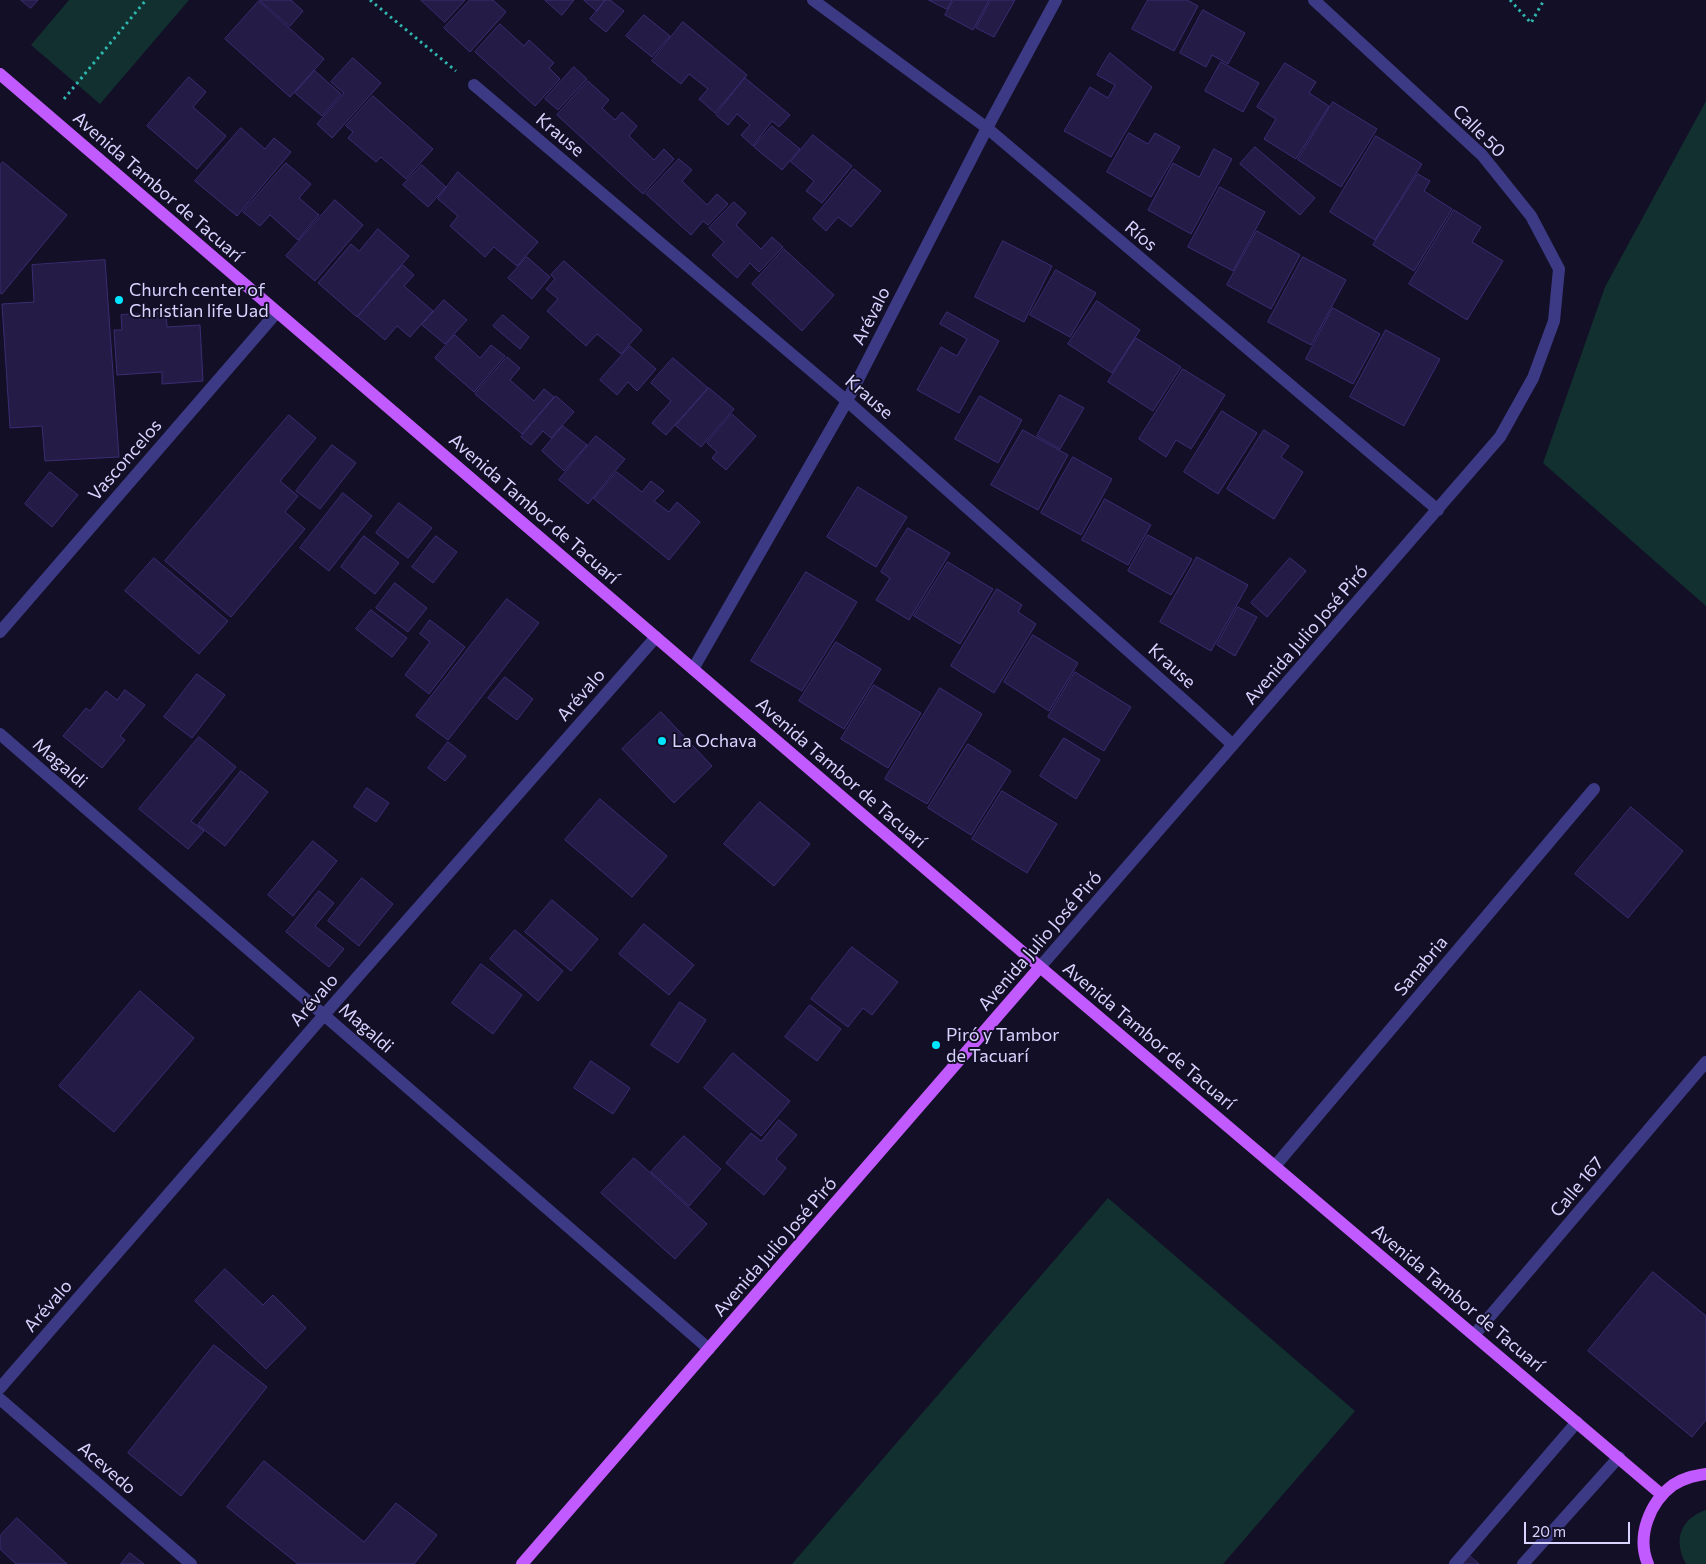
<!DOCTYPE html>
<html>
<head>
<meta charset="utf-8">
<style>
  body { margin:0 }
  #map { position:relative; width:1706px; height:1564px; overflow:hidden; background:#130f26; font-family:Commissioner,sans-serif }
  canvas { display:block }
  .scale { position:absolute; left:1524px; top:1522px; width:106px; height:22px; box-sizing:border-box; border:2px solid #d9d4ff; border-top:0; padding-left:6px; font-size:15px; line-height:18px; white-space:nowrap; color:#d9d4ff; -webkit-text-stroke:4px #130f26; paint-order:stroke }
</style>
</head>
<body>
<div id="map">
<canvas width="1706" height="1564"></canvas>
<div class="scale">20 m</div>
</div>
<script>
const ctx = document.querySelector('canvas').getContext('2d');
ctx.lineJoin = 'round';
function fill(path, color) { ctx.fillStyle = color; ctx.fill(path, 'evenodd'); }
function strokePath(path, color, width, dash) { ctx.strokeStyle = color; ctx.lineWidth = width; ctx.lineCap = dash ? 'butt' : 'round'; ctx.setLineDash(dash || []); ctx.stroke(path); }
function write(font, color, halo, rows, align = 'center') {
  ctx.font = font + ' Commissioner,sans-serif'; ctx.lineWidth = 4; ctx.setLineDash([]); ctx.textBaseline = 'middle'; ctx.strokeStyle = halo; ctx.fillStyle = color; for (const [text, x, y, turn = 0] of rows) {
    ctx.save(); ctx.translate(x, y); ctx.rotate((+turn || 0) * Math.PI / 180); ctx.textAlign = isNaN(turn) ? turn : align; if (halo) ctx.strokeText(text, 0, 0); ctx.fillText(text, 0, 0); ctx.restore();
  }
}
const green = new Path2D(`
  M69 0H189L100 104 31 45Z
  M1706 101V606L1543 463 1605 287Z
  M1108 1198 1355 1411 1223 1564H792Z
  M1706 1510V1564H1686C1673 1540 1680 1519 1706 1510Z`);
const building = new Path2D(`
  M21 0H38L31 8Z
  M260 0H291L303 11 290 26Z
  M421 0H465L445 22Z
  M470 0H493L506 12 470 52 444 28Z
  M545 0H574L562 15Z
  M584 0H605L597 11Z
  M606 0H610L624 11 606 32 590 19Z
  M929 0H952L947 9Z
  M954 0H989L973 30 945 15Z
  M991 0H1015L994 37 976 28Z
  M1148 0H1187L1198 6 1174 51 1132 29Z
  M259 1 324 59 290 97 225 39Z
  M1203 10 1245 33 1228 64 1212 55 1206 67 1180 53Z
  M644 15 670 36 652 57 626 36Z
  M683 22 747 75 715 113 699 99 708 89 689 74 681 84 652 61Z
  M500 24 524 46 529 40 554 63 549 68 560 79 535 106 475 52Z
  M1110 53 1152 87 1111 157 1064 131 1090 87 1108 98 1115 85 1097 75Z
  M353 58 381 83 332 138 317 124 344 93 331 82Z
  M1221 62 1259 83 1243 112 1205 91Z
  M1285 63 1316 82 1309 93 1329 106 1296 159 1264 139 1276 119 1257 107Z
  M574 67 587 79 558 110 545 99Z
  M315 71 341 94 322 116 295 93Z
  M189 77 206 92 193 107 226 136 197 169 147 126Z
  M745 78 790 115 779 127 772 121 753 146 741 135 750 125 737 114 728 125 716 115Z
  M588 81 609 100 602 108 615 120 622 112 637 126 629 136 654 160 664 149 674 159 643 194 557 115Z
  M373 96 433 149 406 179 381 157 376 162 348 138 353 132 346 126Z
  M1333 102 1377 129 1341 187 1298 160Z
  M772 126 800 149 782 170 754 147Z
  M241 128 265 149 274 138 291 152 237 216 195 181Z
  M1129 133 1148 144 1155 133 1180 147 1151 197 1107 172Z
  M813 135 852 166 822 203 806 191 814 181 791 162Z
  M1376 136 1422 164 1375 240 1330 212Z
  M1255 147 1315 198 1300 215 1240 164Z
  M1214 149 1232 159 1191 234 1148 210 1173 163 1199 177Z
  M679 159 692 170 682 181 707 205 717 194 728 204 708 225 703 221 691 235 646 194Z
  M3 162 67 215 2 294 0 293V165Z
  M286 163 311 184 299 198 319 215 298 240 270 215 260 226 243 212Z
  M422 165 446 187 428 207 403 185Z
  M854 169 881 191 851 227 838 217 826 231 813 219Z
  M458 172 538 242 517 266 494 247 485 257 450 226 458 216 438 199Z
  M1418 174 1430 181 1424 191 1452 209 1414 271 1373 245Z
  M1220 187 1265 212 1233 271 1188 247Z
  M335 200 363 225 315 281 286 256Z
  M734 202 746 213 736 225 761 249 772 237 783 247 759 272 750 263 737 278 712 255 724 242 709 228Z
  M1454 210 1481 227 1472 242 1503 261 1467 320 1409 284Z
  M378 229 409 256 357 317 318 283 351 244 359 251Z
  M1257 231 1300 255 1271 309 1227 285Z
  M1003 241 1052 266 1024 322 975 297Z
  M784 249 834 295 802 331 752 284Z
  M527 257 550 277 532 299 508 278Z
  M1303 257 1346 280 1311 345 1268 322Z
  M105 260 119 457 45 461 42 426 10 428 2 304 34 302 32 265Z
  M564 261 642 330 621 354 597 334 586 346 547 311 558 299 546 289 555 279 551 275Z
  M403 265 414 275 404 286 433 311 410 337 397 326 385 340 358 317Z
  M1056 270 1096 293 1070 337 1030 315Z
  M444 300 467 320 445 344 422 325Z
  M1097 301 1140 330 1112 373 1068 344Z
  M1333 308 1380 334 1353 384 1306 359Z
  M166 312 167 327 200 325 203 381 162 384V372L117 375 114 330H122L121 315Z
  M947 312 999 341 959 413 917 390 941 347 957 356 967 339 940 324Z
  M503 315 529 337 520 349 493 326Z
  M1386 330 1440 359 1404 426 1350 397Z
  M455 335 480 358 491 345 505 356 474 392 435 358Z
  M1136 338 1181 367 1153 411 1108 382Z
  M630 346 656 369 637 391 628 382 617 395 600 380Z
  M507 357 520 368 510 380 534 401 544 389 554 397 522 434 475 394Z
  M673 358 708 388 666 435 652 423 671 401 651 383Z
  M1183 369 1225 395 1191 449 1176 440 1166 457 1139 439Z
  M709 388 734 409 701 447 676 426Z
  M1060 395 1084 408 1060 449 1037 436Z
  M556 396 574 412 551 438 543 431 531 445 521 437Z
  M980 396 1022 420 998 463 955 439Z
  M1222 411 1257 433 1218 494 1184 472Z
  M732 414 756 436 726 470 712 458 717 452 707 443Z
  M289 415 316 438 280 481 298 496 285 512 305 529 231 617 165 561Z
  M563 426 587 445 564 471 542 451Z
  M1023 430 1068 455 1038 510 991 485Z
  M1264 430 1289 446 1281 457 1303 472 1274 519 1227 489Z
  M596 436 625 459 588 504 559 480Z
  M332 445 356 463 320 509 296 491Z
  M1073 457 1112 479 1081 535 1041 513Z
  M50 472 78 495 52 527 25 504Z
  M617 472 642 492 651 481 664 491 654 501 669 512 677 502 700 522 669 560 594 499Z
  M858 487 907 517 876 567 827 537Z
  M343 493 372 516 329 571 300 548Z
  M1105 499 1151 525 1128 565 1082 540Z
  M399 503 432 528 408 558 376 533Z
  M908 528 950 553 909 620 876 600 890 578 881 572Z
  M1148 535 1192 559 1171 595 1128 571Z
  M364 536 399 563 375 594 341 567Z
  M436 536 457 552 433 583 412 567Z
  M1197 557 1248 585 1211 651 1160 622Z
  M154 558 228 621 199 654 125 591Z
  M1290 558 1306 571 1267 617 1251 603Z
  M948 562 993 589 960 644 914 616Z
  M806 572 857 602 802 691 751 661Z
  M395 583 427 608 408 632 376 608Z
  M997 589 1022 605 1018 612 1036 624 994 693 951 666Z
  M507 599 539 623 448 740 416 716Z
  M1238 607 1257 617 1235 656 1217 645Z
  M371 610 407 638 392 657 356 629Z
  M430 620 465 647 429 694 405 675 430 642 420 634Z
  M1033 635 1078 663 1049 711 1004 682Z
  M836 642 881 669 844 729 799 701Z
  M1075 672 1131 707 1104 751 1048 717Z
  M197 674 225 695 192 738 164 717Z
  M505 677 533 699 517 720 488 698Z
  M874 685 921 713 888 768 841 739Z
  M940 688 982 714 927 804 885 779Z
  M125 690 145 705 120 736 125 740 102 768 63 736 86 708 90 711 106 691 117 700Z
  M661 712 712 766 674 803 622 749Z
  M199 737 236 767 191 821 204 831 188 849 139 809Z
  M1064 738 1100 760 1076 799 1040 776Z
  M448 742 466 756 445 781 428 768Z
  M968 744 1011 771 971 835 928 808Z
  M241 771 268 792 225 846 198 825Z
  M367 788 389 803 376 822 354 807Z
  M1002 791 1057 824 1027 873 972 839Z
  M600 799 667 856 632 897 565 840Z
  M760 802 810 844 774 886 724 844Z
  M1631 807 1683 851 1628 918 1575 874Z
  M313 841 337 861 293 916 268 895Z
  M362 878 393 904 359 946 328 921Z
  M319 891 334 903 315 926 344 949 329 967 286 932Z
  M552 900 598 939 571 971 525 932Z
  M644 924 694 965 669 995 619 954Z
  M515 930 563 971 538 1001 490 959Z
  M852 947 898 982 872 1015 863 1008 848 1027 811 999Z
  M481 964 522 995 493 1034 452 1003Z
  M140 991 194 1038 114 1132 59 1086Z
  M680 1002 706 1020 678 1063 651 1045Z
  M810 1005 841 1029 817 1061 785 1037Z
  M733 1053 790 1101 761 1136 704 1088Z
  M591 1061 630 1088 613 1114 574 1088Z
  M779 1120 797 1135 776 1159 786 1168 764 1195 726 1163 751 1133 761 1141Z
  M684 1136 721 1169 689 1206 651 1172Z
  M634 1158 707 1224 675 1259 601 1193Z
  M225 1269 263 1305 273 1295 306 1328 266 1369 195 1301Z
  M1653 1272 1706 1316V1420L1692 1437 1588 1351Z
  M214 1345 267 1387 181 1496 128 1453Z
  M264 1461 364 1542 396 1503 437 1535 414 1564H298L227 1507Z
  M17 1518 67 1564H16L0 1549V1536Z
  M130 1553 144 1564H121Z
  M1469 1555 1479 1564H1461Z`);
const path = new Path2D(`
  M370 0 456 71
  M1510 0 1531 23 1544 0
  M64 99 146 0`);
const street = new Path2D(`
  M813 0 987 128 1438 510
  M474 85 847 401 1196 711 1233 745
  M0 632 277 312
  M693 669 847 401 987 128 1056 0
  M0 734 709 1349
  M1040 967 1500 437 1533 378 1554 321 1559 269 1531 216 1482 155 1314 0
  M1275 1166 1594 789
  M1474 1335 1706 1062
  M0 1388 324 1015 656 637
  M0 1399 191 1564
  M1455 1564 1577 1422
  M1523 1564 1619 1457`);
const primary = new Path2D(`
  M0 74 1040 967 1662 1495
  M522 1564 1040 967
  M1648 1564C1636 1536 1650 1502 1673 1485 1683 1478 1694 1476 1706 1474`);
const markers = [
  [119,300,5,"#00e5ff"],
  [662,741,5,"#00e5ff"],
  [936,1045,5,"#00e5ff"]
];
const streetNames = [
  ["Calle 50",1479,131,45],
  ["Krause",560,135,40],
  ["Avenida Tambor de Tacuarí",158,187,41],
  ["Ríos",1141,236,40],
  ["Arévalo",871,316,-63],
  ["Krause",869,397,41],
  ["Vasconcelos",125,460,-49],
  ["Avenida Tambor de Tacuarí",534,509,41],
  ["Avenida Julio José Piró",1306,635,-49],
  ["Krause",1172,666,42],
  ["Arévalo",581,695,-49],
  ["Magaldi",60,763,41],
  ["Avenida Tambor de Tacuarí",841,773,41],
  ["Avenida Julio José Piró",1040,941,-49],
  ["Sanabria",1421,966,-50],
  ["Arévalo",314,1000,-49],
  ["Magaldi",366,1028,41],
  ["Avenida Tambor de Tacuarí",1149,1036,40],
  ["Calle 167",1577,1187,-50],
  ["Avenida Julio José Piró",775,1247,-49],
  ["Avenida Tambor de Tacuarí",1458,1298,40],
  ["Arévalo",48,1306,-49],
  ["Acevedo",107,1468,41]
];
const poiNames = [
  ["Church center of",129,290],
  ["Christian life Uad",129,311],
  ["La Ochava",672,741],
  ["Piró y Tambor",946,1035],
  ["de Tacuarí",946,1056]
];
fill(green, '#12302f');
fill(building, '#241b47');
strokePath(building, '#3b2d73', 1);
strokePath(path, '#2fb8b0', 3, [2.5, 4]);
strokePath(street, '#3d3a85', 12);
strokePath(primary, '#c25bff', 12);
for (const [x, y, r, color] of markers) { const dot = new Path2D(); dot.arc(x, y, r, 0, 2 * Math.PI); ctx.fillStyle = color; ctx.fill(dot); strokePath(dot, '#130f26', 2); }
write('18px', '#d9d4ff', '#130f26', streetNames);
write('18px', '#d9d4ff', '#130f26', poiNames, 'left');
</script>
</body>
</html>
